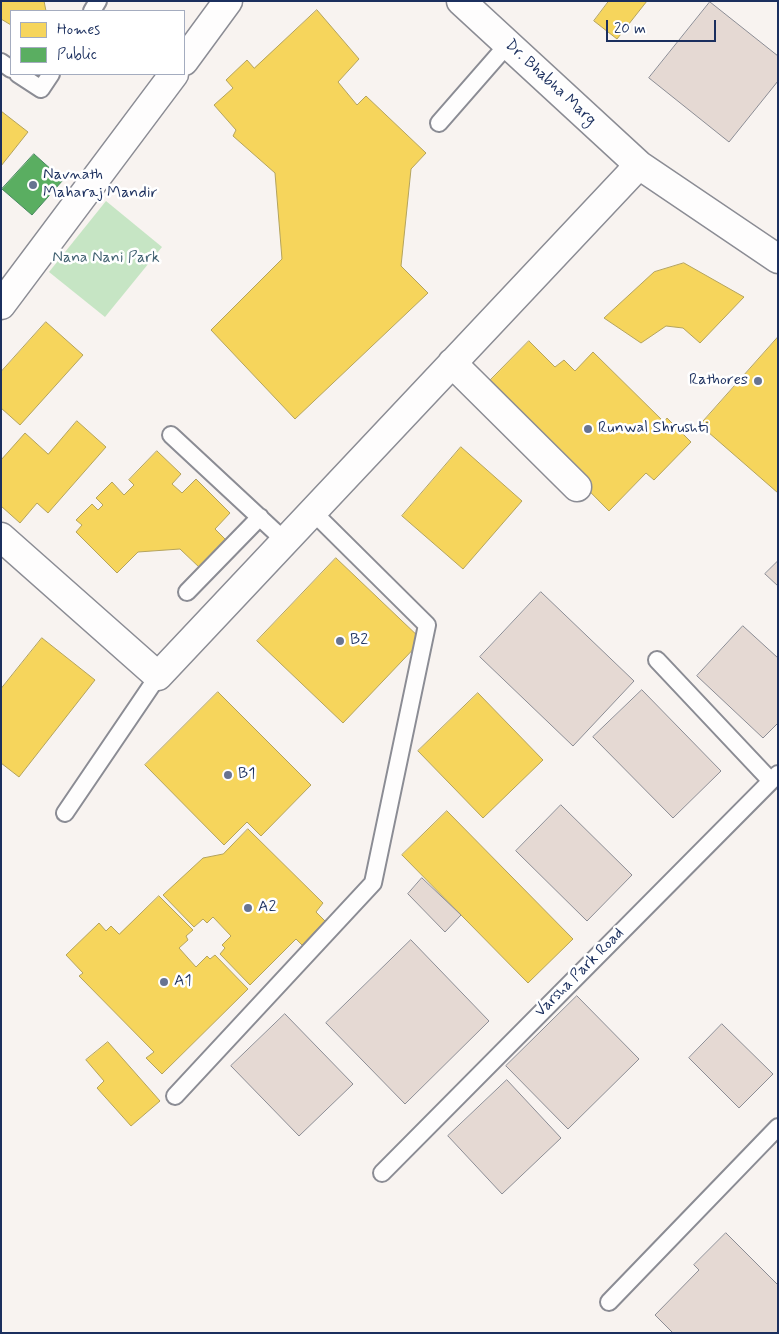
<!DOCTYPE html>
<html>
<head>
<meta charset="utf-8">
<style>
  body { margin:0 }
  #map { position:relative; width:779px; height:1334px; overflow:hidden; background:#f8f3f0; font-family:Mynerve,sans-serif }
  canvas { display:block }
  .frame { position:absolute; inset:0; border:2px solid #1b2f5e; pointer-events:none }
  .legend { position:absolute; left:10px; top:10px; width:175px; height:65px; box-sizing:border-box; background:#fff; border:1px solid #a4acbf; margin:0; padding:6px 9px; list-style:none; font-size:15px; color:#1b2f5e }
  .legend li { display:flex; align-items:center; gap:10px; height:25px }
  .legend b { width:25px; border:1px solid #a4acbf }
  .scale { position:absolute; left:606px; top:20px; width:110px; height:22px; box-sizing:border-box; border:2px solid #1b2f5e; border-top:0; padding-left:6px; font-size:15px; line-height:18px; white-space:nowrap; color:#1b2f5e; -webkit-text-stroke:4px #fff; paint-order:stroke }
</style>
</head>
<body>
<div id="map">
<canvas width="779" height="1334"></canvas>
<div class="frame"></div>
<ul class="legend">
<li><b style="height:14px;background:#f6d55c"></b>Homes</li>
<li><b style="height:14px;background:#5aae61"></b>Public</li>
</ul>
<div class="scale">20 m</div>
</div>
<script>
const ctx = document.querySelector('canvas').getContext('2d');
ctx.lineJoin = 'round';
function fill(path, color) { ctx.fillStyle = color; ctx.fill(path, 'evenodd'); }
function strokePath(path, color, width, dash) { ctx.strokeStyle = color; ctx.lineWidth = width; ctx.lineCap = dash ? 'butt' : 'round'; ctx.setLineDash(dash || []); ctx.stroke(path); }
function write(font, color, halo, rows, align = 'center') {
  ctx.font = font + ' Mynerve,sans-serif'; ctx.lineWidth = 5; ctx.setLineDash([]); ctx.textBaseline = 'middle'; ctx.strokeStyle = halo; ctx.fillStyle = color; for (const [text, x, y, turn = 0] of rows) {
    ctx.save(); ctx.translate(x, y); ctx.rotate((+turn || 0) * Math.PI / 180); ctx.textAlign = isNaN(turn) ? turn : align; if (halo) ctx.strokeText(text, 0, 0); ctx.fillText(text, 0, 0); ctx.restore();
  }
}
const green = new Path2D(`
  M106 201 162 247 105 317 49 272Z`);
const homes = new Path2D(`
  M1 1H44L46 11H11V25L1 19Z
  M609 1H647L617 39 594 21Z
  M317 10 359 59 338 82 357 105 366 96 426 153 411 169 401 266 428 293 295 419 211 330 282 259 275 173 233 136 236 130 214 105 233 88 226 80 247 60 254 68Z
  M1 111 28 132 1 166Z
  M684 263 744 297 700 343 683 328 666 326 641 343 604 318 654 272Z
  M46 322 83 355 20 425 1 408V372Z
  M778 337V493L700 425Z
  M529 341 555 367 564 360 575 371 593 352 664 422 667 418 691 442 654 480 646 473 609 511 534 435 471 400Z
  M77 421 106 447 48 513 37 503 20 523 1 506V460L25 433 48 454Z
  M461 447 522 501 463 569 402 516Z
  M157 451 181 474 172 484 182 493 196 479 230 513 215 529 227 541 200 568 180 549 138 552 117 573 76 532 82 525 76 520 92 504 98 510 103 505 96 498 112 482 124 495 134 485 129 480Z
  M336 558 422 640 343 723 257 641Z
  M42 638 95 680 19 777 1 763V689Z
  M218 692 311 785 261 836 247 822 224 845 145 765Z
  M478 693 543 760 483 818 418 751Z
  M447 811 573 939 528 983 402 855Z
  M248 829 323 903 316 912 325 921 302 945 296 939 250 985 220 954 225 948 222 945 231 936 213 917 207 923 203 919 194 927 163 895 203 858 223 854Z
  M159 896 193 930 186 936 188 940 179 948 196 967 207 956 210 959 215 955 248 989 162 1074 146 1058 154 1052 79 976 83 973 66 955 99 923 106 931 111 926 119 934Z
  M108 1042 160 1101 131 1126 97 1088 104 1081 86 1060Z`);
const public = new Path2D(`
  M34 154 63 180 32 215 2 189Z`);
const building = new Path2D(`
  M710 2 778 56V81L729 142 649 78Z
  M778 561V586L765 574Z
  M541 592 634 681 573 746 480 657Z
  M743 626 778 658V723L763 738 697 676Z
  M642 690 721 771 673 818 593 737Z
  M561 805 632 875 587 921 516 851Z
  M422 878 461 915 445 932 408 894Z
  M411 940 489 1021 405 1104 326 1023Z
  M577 996 639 1059 568 1129 506 1066Z
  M285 1014 353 1084 299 1136 231 1066Z
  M722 1024 773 1074 739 1108 689 1058Z
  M507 1080 561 1138 502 1194 448 1136Z
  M726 1233 778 1285V1333H673L655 1315 699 1270 694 1265Z`);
const lane = new Path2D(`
  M92 11 98 1
  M1 62 11 69
  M18 74 41 89 51 74
  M439 123 508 44
  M171 435 285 541
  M187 592 260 517
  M657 660 771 781
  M65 813 158 676
  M175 1096 373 883 427 625 312 511
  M382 1173 778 774
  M609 1302 778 1127`);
const street = new Path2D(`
  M461 1 639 165 778 259
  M184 61 228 1
  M1 305 174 74
  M452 363 577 487
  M1 537 158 676 639 165`);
const markers = [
  [33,185,5,"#687491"],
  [758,381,5,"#687491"],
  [588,429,5,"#687491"],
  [340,641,5,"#687491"],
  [228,775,5,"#687491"],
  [248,908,5,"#687491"],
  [164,982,5,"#687491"]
];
const streetNames = [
  ["Dr. Bhabha Marg",550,83,43],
  ["Varsha Park Road",580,973,-45]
];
const poiNames = [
  ["Navnath",43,176],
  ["Maharaj Mandir",43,194],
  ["Rathores",748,381,"right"],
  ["Runwal Shrushti",598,429],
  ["B2",350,641],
  ["B1",238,775],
  ["A2",258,908],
  ["A1",174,982]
];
const parkNames = [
  ["Nana Nani Park",106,259]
];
fill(green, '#c6e5c4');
fill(homes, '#f6d55c');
strokePath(homes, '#b4a35d', 1);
fill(public, '#5aae61');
strokePath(public, '#478860', 1);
fill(building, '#e5d9d3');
strokePath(building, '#8b8c94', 1);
strokePath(lane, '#8b8c94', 20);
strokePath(street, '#8b8c94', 31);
strokePath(lane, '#fefdfd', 16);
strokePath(street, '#fefdfd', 28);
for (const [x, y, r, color] of markers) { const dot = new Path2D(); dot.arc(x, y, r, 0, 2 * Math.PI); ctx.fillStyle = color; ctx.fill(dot); strokePath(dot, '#fff', 2); }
write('16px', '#1b2f5e', '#fff', streetNames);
write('16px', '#1b2f5e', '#fff', poiNames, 'left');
write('16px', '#426272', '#fff', parkNames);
</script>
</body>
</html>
